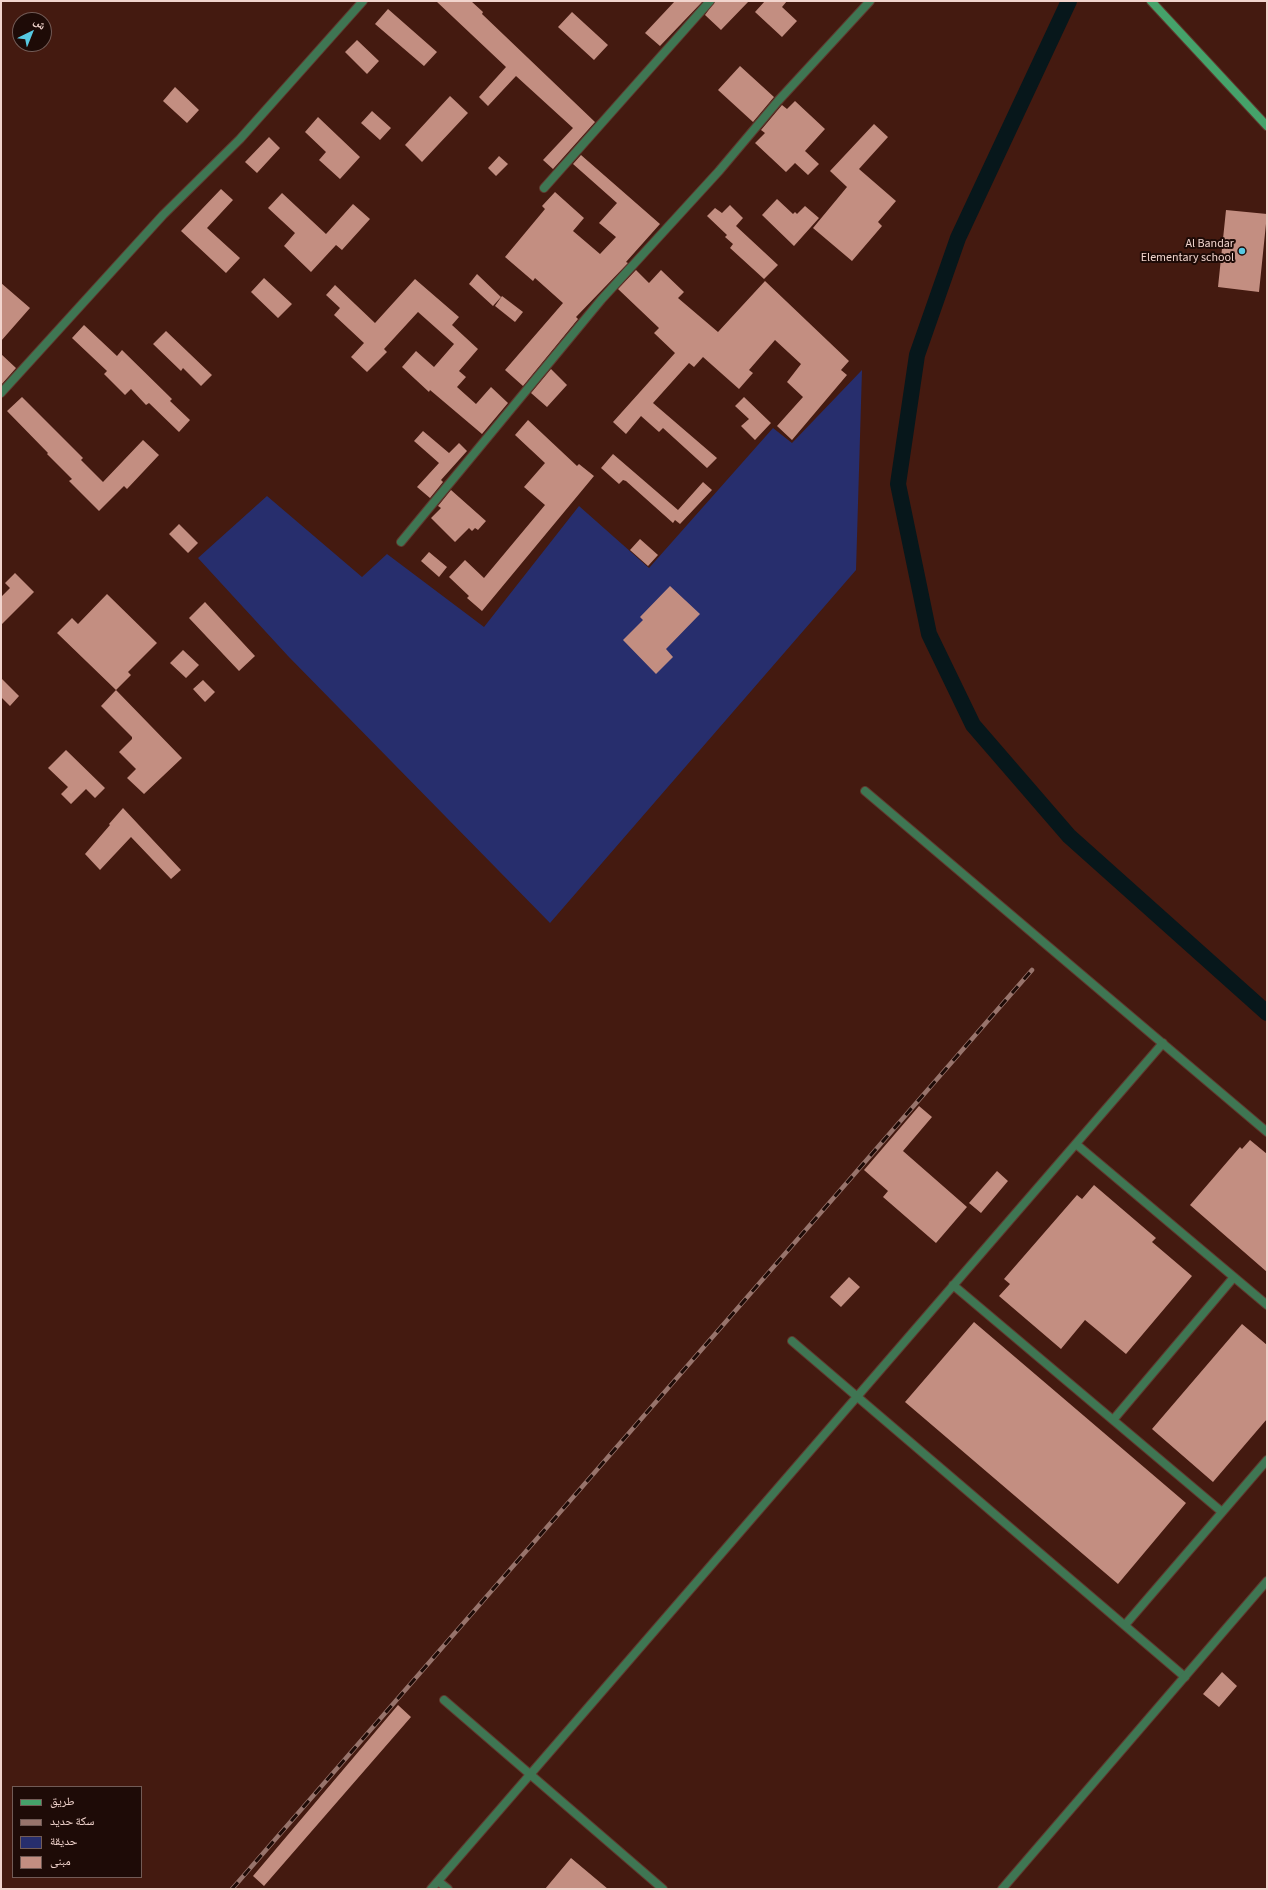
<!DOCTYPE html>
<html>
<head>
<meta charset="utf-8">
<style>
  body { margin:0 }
  #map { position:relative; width:1268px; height:1890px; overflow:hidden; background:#441a10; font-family:"Source Sans 3","Noto Naskh Arabic",sans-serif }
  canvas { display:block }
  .frame { position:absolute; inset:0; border:2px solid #f1d4cd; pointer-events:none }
  .legend { position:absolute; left:12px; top:1786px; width:130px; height:92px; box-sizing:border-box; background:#1e0b07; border:1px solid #725b56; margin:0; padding:5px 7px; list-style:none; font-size:12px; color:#f1d4cd }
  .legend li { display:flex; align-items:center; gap:8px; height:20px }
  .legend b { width:20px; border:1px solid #725b56 }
  .north { position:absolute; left:12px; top:12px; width:40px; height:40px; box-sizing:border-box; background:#1e0b07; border:1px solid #725b56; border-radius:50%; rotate:43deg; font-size:11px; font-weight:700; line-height:16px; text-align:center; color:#f1d4cd }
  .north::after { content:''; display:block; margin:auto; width:14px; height:18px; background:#57c9e2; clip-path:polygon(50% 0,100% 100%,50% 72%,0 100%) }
</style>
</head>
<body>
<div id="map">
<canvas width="1268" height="1890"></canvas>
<div class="frame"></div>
<ul class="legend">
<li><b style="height:5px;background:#45a26a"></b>طريق</li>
<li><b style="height:5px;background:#98746c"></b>سكة حديد</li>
<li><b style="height:11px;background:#272e6d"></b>حديقة</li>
<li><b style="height:11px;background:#c38e81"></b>مبنى</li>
</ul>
<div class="north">ش</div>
</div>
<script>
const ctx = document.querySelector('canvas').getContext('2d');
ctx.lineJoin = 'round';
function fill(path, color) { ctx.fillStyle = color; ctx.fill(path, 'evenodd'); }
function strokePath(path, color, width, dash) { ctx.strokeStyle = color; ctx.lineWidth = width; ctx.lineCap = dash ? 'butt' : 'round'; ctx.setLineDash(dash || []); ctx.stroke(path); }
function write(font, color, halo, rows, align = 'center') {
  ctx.font = font + ' "Source Sans 3",sans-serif'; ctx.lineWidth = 4; ctx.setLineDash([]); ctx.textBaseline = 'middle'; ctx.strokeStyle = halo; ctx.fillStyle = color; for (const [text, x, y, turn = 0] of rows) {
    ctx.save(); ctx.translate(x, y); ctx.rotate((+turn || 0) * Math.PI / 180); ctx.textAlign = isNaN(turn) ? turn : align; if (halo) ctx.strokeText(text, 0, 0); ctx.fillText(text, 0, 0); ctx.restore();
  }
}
const green = new Path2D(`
  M862 370 856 570 550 923 288 656 198 558 267 496 362 577 387 554 484 627 579 506 649 568 773 428 792 443Z`);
const canal = new Path2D(`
  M1069 1 958 238 917 355 898 484 929 634 973 725 1069 836 1267 1013`);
const building = new Path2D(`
  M436 1H471L483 12 482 14 595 122 553 169 543 160 573 128 516 76 488 106 479 97 506 67Z
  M675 1H703L660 46 645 33Z
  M715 1H749L721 30 705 15Z
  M765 1H787L782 7 797 21 782 37 755 12Z
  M388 9 437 52 424 66 375 24Z
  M572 12 608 45 594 60 558 27Z
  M357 40 379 61 367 74 345 52Z
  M740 66 774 97 753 122 718 90Z
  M175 87 199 110 187 123 163 101Z
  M450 96 468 113 422 162 405 145Z
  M795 101 825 129 805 151 819 164 808 175 795 163 786 172 755 143 765 133 761 130 782 105 787 109Z
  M372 111 391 128 380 140 361 123Z
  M318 117 360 157 340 179 319 160 326 152 305 132Z
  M874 124 888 137 859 169 896 201 878 222 882 226 852 261 813 228 847 187 830 171Z
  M269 137 280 148 257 173 245 162Z
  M581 155 660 224 626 262 628 263 576 317 578 319 523 386 505 370 563 303 535 278 533 281 505 257 545 209 542 206 555 192 584 218 573 231 600 254 616 237 599 223 617 203 573 164Z
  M499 156 508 164 496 176 488 168Z
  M221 189 233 200 207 228 240 258 226 273 181 231Z
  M282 193 326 234 353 204 370 219 342 250 336 245 311 272 284 246 295 233 268 208Z
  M777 199 793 214 795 212 797 214 805 206 819 218 794 246 762 215Z
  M730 205 743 218 736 226 778 265 764 279 730 248 733 244 725 237 727 235 707 216 715 208 722 213Z
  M1226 210 1267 214 1259 292 1218 287Z
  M636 270 649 283 661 270 684 292 678 298 718 332 765 281 849 361 841 370 847 375 792 440 777 426 803 397 787 382 801 364 775 340 749 370 753 373 739 389 703 357 694 367 689 363 653 403 717 458 707 468 663 428 659 432 641 416 626 434 613 422 675 353 654 333 659 328 618 289Z
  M477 274 501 297 493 306 469 284Z
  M264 278 292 304 278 318 251 292Z
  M415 279 459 317 452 325 478 349 459 371 466 377 457 387 476 404 491 387 508 403 482 434 430 390 429 392 402 367 416 351 434 367 454 344 418 312 384 349 387 352 367 372 351 357 364 343 334 315 340 308 326 295 335 285 375 323Z
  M1 283 30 308 1 341Z
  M502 296 523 312 515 322 495 306Z
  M84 325 117 356 122 350 172 399 170 401 190 420 179 432 149 403 146 405 131 389 125 395 104 374 107 371 72 338Z
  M166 331 212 375 201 386 183 368 181 371 153 344Z
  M1 354 16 368 1 385Z
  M551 369 567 385 547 407 531 393Z
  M22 397 83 458 81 460 103 482 143 440 159 455 127 489 124 486 99 511 69 481 72 479 47 454 48 453 7 411Z
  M744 397 771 423 755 440 741 426 749 419 735 406Z
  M528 420 577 466 579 464 594 476 482 611 467 598 469 596 449 577 465 560 484 578 545 505 524 487 545 463 515 435Z
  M423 431 449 453 459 443 467 451 441 480 443 482 430 498 417 487 439 463 414 441Z
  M613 454 678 510 703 482 712 490 680 524 675 520 673 523 626 481 623 480 619 484 601 468Z
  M451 490 486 521 478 530 475 528 472 531 469 528 455 542 431 518 441 508 438 506Z
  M179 524 198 543 188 553 169 534Z
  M640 539 658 555 648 566 630 550Z
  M429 552 447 567 439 577 421 561Z
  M15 573 34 592 1 625V597L10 588 5 583Z
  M670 586 700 614 666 649 673 657 656 674 623 640 643 620 640 617Z
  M107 594 157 643 128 672 131 675 116 690 57 633 72 618 78 624Z
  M205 602 255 656 239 671 189 618Z
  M183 650 199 665 186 678 170 663Z
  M1 678 19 696 10 706 1 697Z
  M203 680 215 692 205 702 193 689Z
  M116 690 182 758 144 794 127 778 136 769 119 752 132 739V737L101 706Z
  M66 750 105 788 95 798 86 789 71 804 61 794 68 787 48 768Z
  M123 808 181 870 171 879 131 837 100 870 85 854 110 825 109 824Z
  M919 1106 932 1117 903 1151 967 1207 936 1243 883 1197 888 1191 864 1170Z
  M1250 1140 1267 1154V1272L1190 1205 1240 1147 1242 1149Z
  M997 1171 1008 1181 981 1213 969 1203Z
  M1094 1185 1156 1238 1152 1242 1192 1276 1126 1354 1085 1320 1061 1349 999 1296 1010 1284 1004 1279 1077 1195 1082 1199Z
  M849 1277 860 1287 841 1307 830 1297Z
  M974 1322 1186 1503 1118 1584 905 1402Z
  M1242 1324 1267 1345V1419L1213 1482 1152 1429Z
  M1222 1672 1237 1686 1219 1707 1203 1694Z
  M398 1705 411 1717 264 1886 253 1876Z
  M571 1858 608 1889H545Z`);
const lane = new Path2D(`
  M865 791 1267 1132
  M1076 1144 1267 1305
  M953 1285 1222 1512
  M792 1341 1185 1677
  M1113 1420 1234 1277
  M1125 1625 1267 1460
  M444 1700 663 1889
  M438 1881 448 1889
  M431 1889 1163 1043`);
const street = new Path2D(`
  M544 188 710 1
  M1 393 163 215 240 139 363 1
  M401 542 601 300 719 171 778 101 870 1
  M1002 1889 1267 1581`);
const secondary = new Path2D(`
  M1151 1 1267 126`);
const rail = new Path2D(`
  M232 1889 1032 970`);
const markers = [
  [1242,251,4,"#57c9e2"]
];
const poiNames = [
  ["Al Bandar",1234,244],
  ["Elementary school",1234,258]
];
fill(green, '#272e6d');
strokePath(canal, '#07171b', 16);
fill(building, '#c38e81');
strokePath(lane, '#60382e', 10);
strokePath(street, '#60382e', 10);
strokePath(secondary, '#60382e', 10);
strokePath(lane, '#3f7653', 8);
strokePath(street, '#3f7653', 8);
strokePath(secondary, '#45a26a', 8);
strokePath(rail, '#98746c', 4.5);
strokePath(rail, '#1e0b07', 3, [9]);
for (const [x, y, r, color] of markers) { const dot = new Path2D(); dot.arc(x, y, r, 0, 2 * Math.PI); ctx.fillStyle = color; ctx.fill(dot); strokePath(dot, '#1e0b07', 1.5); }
write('12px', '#f1d4cd', '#1e0b07', poiNames, 'right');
</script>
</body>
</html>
